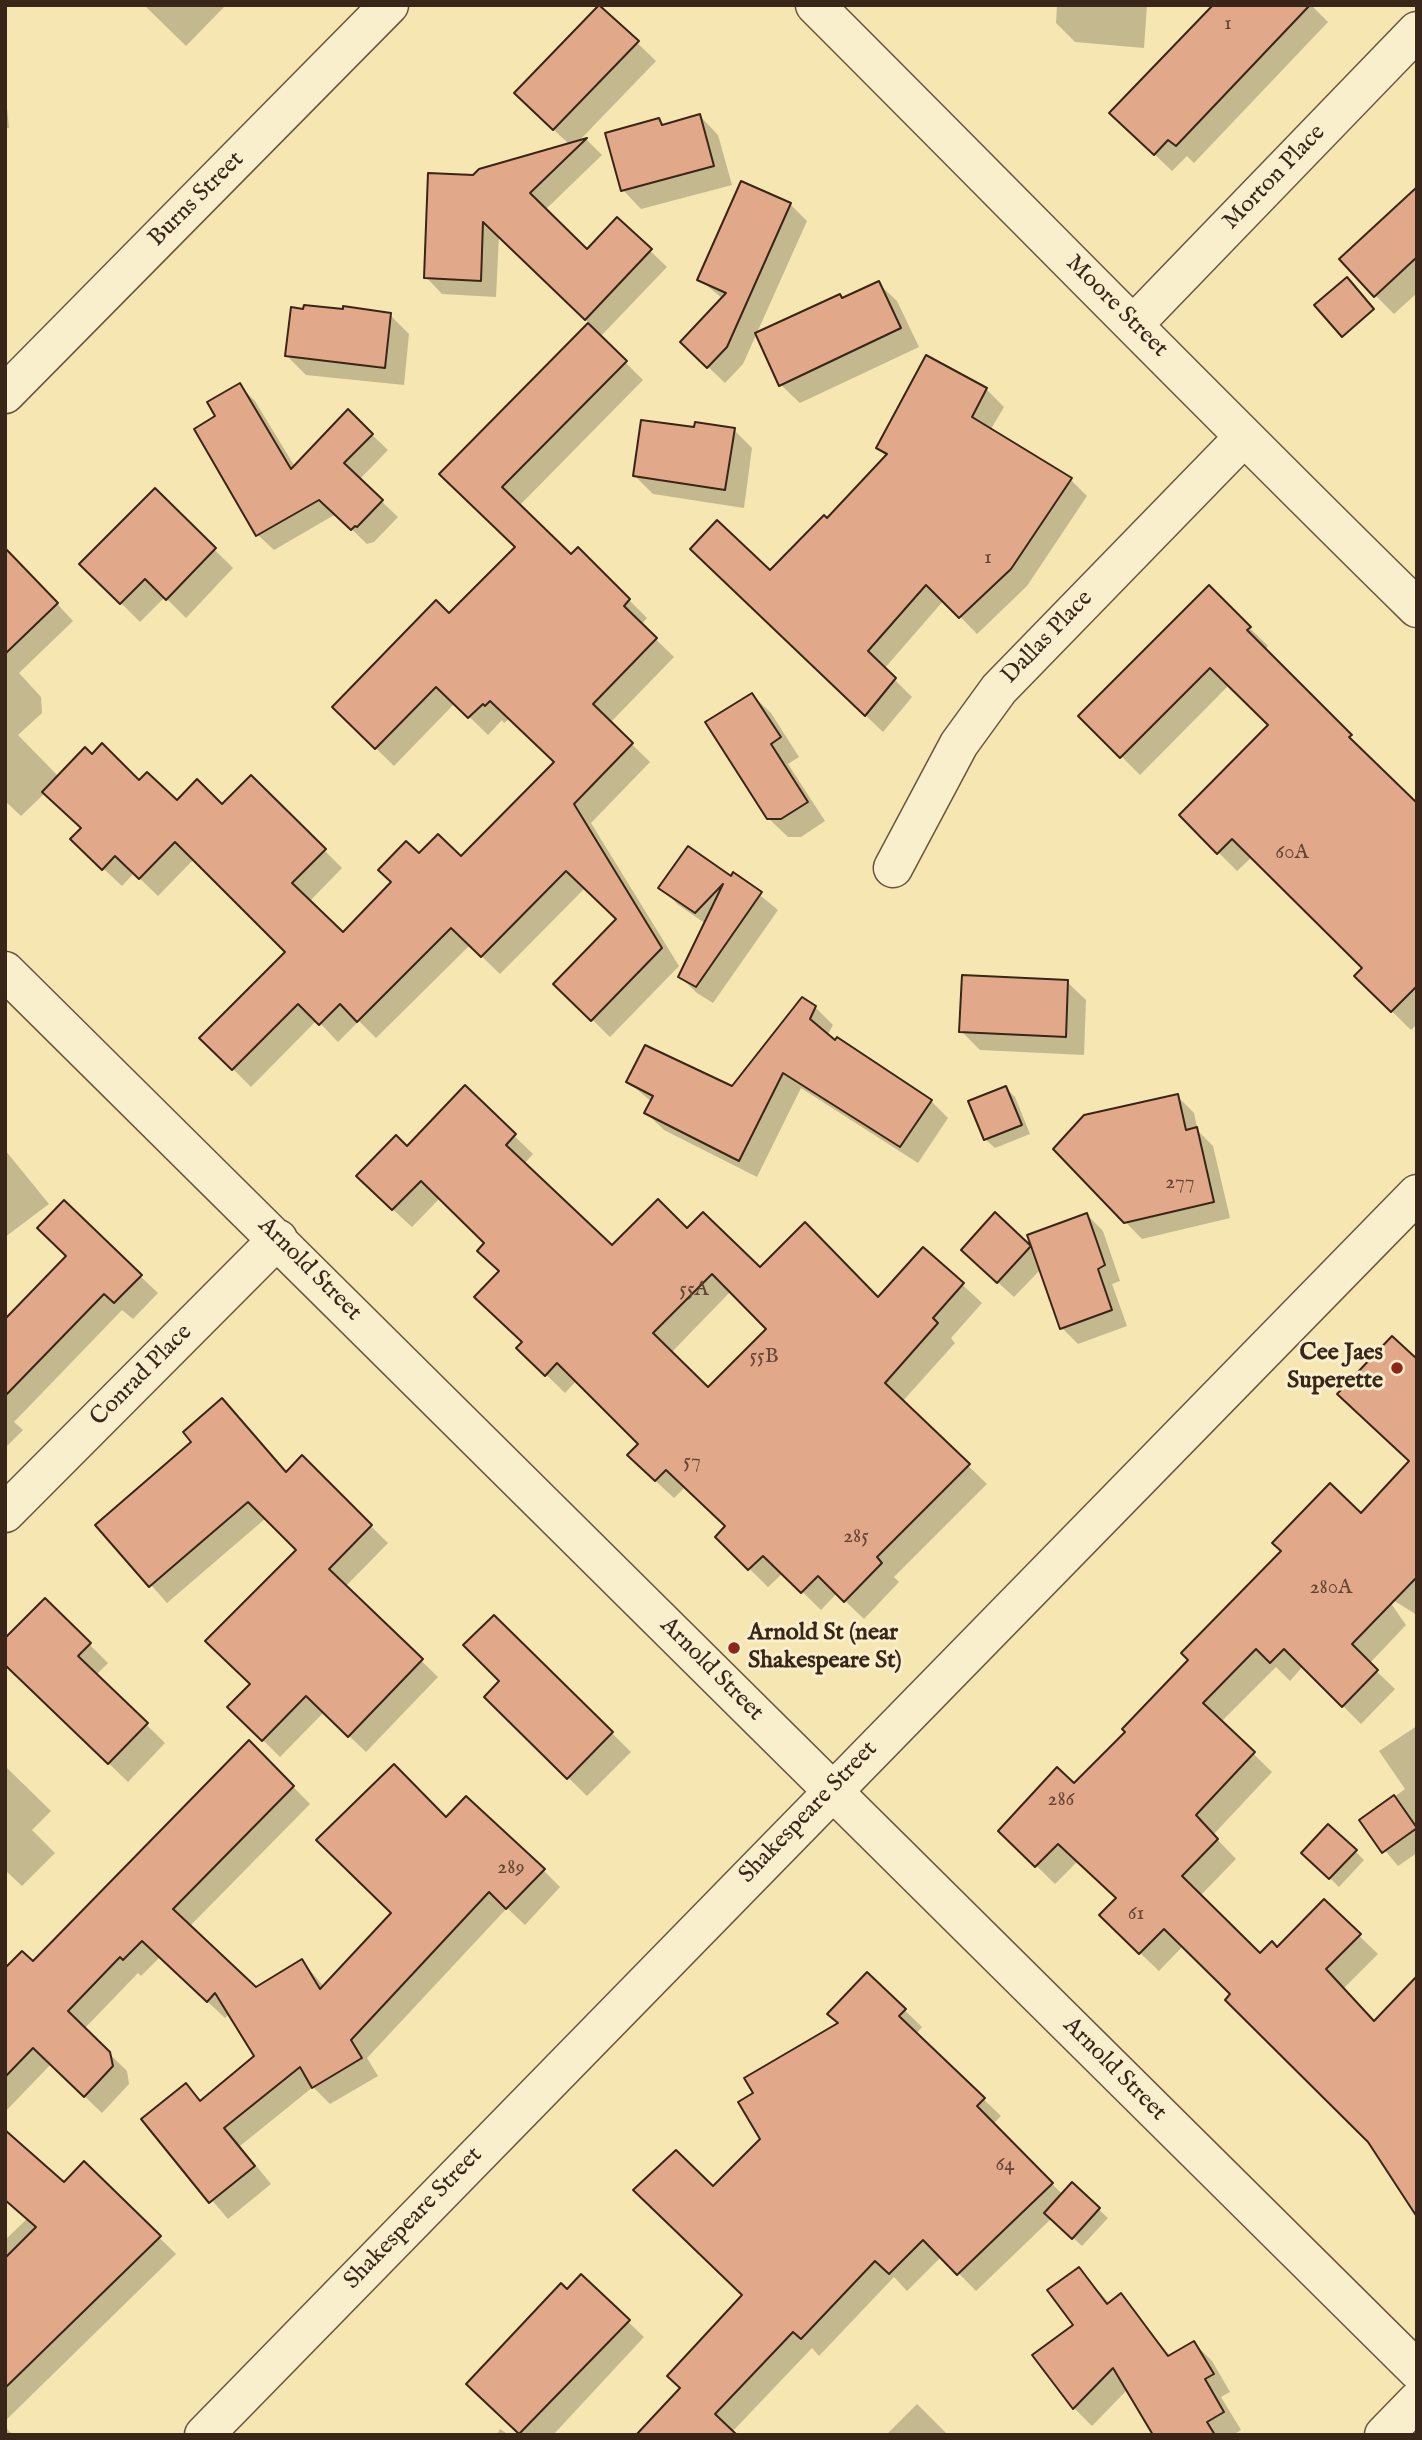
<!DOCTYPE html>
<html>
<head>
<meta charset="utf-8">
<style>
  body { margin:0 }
  #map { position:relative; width:1422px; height:2440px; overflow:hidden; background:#f6e6b2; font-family:"IM FELL English",serif }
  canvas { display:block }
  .frame { position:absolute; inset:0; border:7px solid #3a2519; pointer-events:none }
</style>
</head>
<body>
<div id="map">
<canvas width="1422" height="2440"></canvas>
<div class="frame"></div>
</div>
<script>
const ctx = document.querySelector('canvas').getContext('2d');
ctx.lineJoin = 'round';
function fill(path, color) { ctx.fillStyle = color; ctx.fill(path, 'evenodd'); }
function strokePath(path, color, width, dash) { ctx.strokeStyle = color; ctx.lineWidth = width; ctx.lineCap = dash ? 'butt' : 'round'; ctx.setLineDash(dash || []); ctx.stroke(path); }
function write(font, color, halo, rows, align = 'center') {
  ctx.font = font + ' "IM FELL English",serif'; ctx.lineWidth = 6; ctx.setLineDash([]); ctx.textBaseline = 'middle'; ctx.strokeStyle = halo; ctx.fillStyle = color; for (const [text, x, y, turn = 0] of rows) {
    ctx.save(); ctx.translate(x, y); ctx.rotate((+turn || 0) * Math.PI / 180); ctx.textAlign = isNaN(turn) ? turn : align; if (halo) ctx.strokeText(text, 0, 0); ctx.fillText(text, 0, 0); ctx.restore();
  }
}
const shadow = new Path2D(`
  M144 5H226L186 46Z
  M1057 5H1147L1144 48 1075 42 1056 23Z
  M1215 5H1311L1328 22 1194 163 1187 156 1172 171 1129 130Z
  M600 7 656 61 577 143 587 140 602 155 545 210 587 251 617 219 667 267 600 337 643 380 519 506 571 557 578 549 647 618 641 625 674 657 610 723 650 762 591 823 679 966 610 1037 556 984 618 919 586 887 500 974 470 945 376 1038 359 1021 338 1042 317 1020 251 1087 202 1038 287 952 194 859 158 896 134 873 122 886 91 857 83 829 45 793 21 816 5 801V583H38L73 621 19 673 41 697 42 713 18 735 59 777 93 756 177 803 222 806 251 777 342 868 309 902 343 935 419 856 461 859 556 762 510 718 504 723 502 720 488 735 455 703 394 766 334 707 449 616 517 547 442 474 590 324 499 235 496 297 442 294 426 277 474 177 570 145 535 112Z
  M5 88 9 128H5Z
  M700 116 718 135 732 185 641 209 623 190 659 120 665 126Z
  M1417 189V293L1394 314 1375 295Z
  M790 204 807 221 743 364 725 383 699 358 723 299 699 279Z
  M878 283 897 301 919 347 800 403 781 385 843 299Z
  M305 311 390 315 409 334 404 385 306 375 287 356Z
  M927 357 986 389 1004 407 991 429 1070 479 1087 496 1027 586 977 634 944 600 884 669 912 697 883 732 709 566 770 572 827 520 887 457 878 448Z
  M240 386 255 401 295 467 348 412 388 450 359 480 398 517 374 542 367 544 336 514 274 550 258 535 217 417Z
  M695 429 734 430 752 448 744 508 653 494 634 475Z
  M155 491 233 568 186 618 165 597 140 622 82 564Z
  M1209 588 1268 646 1265 650 1417 806V1024L1411 1030 1356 976 1364 968 1252 857 1237 871 1181 815 1270 725 1229 685 1140 775 1081 716Z
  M752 695 771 713 799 757 788 764 825 821 801 837H788L768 818Z
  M734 874 778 910 713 1003 697 993 680 977 706 924 677 904 661 887 731 878Z
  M1067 982 1086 1000 1084 1055 980 1050 961 1031Z
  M815 1007 833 1025 827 1036 931 1101 948 1118 918 1163 801 1088 757 1177 664 1130 646 1113 652 1102 628 1082 732 1089Z
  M465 1088 533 1154 524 1164 612 1247 687 1230 760 1270 879 1299 924 1249 982 1303 951 1338 955 1343 902 1402 987 1484 894 1577 899 1582 864 1619 837 1593 821 1610 783 1573 768 1587 717 1537 727 1527 685 1487 674 1498 648 1474 641 1444 577 1380 565 1393 519 1348 524 1343 501 1271 486 1243 440 1198 412 1227 377 1195 407 1148ZM731 1291 769 1329 708 1389 671 1353Z
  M1006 1088 1015 1097 1030 1134 995 1148 985 1139Z
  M1177 1096 1194 1113 1198 1131 1213 1146 1230 1218 1142 1239 1055 1149Z
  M5 1150 49 1204 5 1237Z
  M995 1215 1035 1253 1087 1215 1103 1231 1120 1281 1112 1284 1127 1326 1078 1344 1062 1328 1041 1269 1014 1297 979 1265Z
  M140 1276 158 1293 133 1319 122 1310 14 1422 23 1430 5 1448V1321Z
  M1417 1361V1615L1385 1595 1406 1625 1369 1664 1395 1689 1361 1724 1303 1666 1290 1681 1276 1667 1221 1722 1272 1772 1213 1835 1236 1859 1200 1896 1260 1956 1277 1949 1324 1902 1378 1954 1343 1989 1375 2022 1370 2141 1233 1995 1183 1946 1159 1971 1120 1934 1118 1899 1078 1861 1055 1884 1001 1831 1074 1786 1361 1515 1411 1462Z
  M302 1458 388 1543 345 1587 438 1677 366 1752 324 1712 280 1757 230 1707 252 1685 299 1550 266 1518 167 1603 98 1525 287 1473Z
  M45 1600 108 1663 96 1675 165 1743 128 1782 5 1663Z
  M494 1617 631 1752 587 1796 486 1697 502 1681Z
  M1417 1726V1853L1398 1866 1361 1821 1405 1789 1379 1751Z
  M249 1742 310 1804 189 1927 256 1990 302 1961 324 1987 394 1913 447 1820 543 1870 560 1887 525 1925 507 1908 367 2058 378 2076 330 2104 313 2087 240 2146 271 2184 228 2219 143 2119 186 2085 202 2101 256 2056 230 2013 225 2018 160 1957 141 1976 138 1973 84 2029 127 2071 129 2084 102 2113 51 2064 5 2112V1971L33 1963Z
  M5 1766 51 1811 32 1830 55 1853 22 1886 5 1870Z
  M1355 1851 1364 1860 1339 1887 1304 1853Z
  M868 1975 922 2027 916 2034 1001 2116 993 2124 1063 2195 1072 2185 1108 2218 1082 2246 1052 2218 976 2291 942 2256 907 2291 894 2277 819 2356 812 2348 732 2432 682 2388 744 2296 713 2189 762 2139 755 2094 840 2024Z
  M84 2164 176 2254 5 2421V2240Z
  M1079 2269 1110 2304 1121 2296 1171 2357 1194 2343 1212 2361 1230 2392 1221 2397 1241 2430 1233 2435H1155L1128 2389 1092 2426 1074 2408Z
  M581 2277 644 2337 553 2435H522L484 2399Z
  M917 2404 948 2435H886Z
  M5 2427 13 2435H5Z
  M500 2429 509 2435H497Z`);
const building = new Path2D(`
  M599 5 639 41 553 130 514 93Z
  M1213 5H1310L1176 146 1168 140 1154 155 1109 113Z
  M700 114 714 166 621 191 605 133 659 118 662 125Z
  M587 138 530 193 587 249 617 217 652 249 585 320 483 222 481 281 424 278 428 173 473 175 479 169Z
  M741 181 791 203 727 347 707 368 680 342 726 293 697 280Z
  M1417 187V257L1374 297 1339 259Z
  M1347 277 1374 309 1342 337 1314 305Z
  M879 281 901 328 779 386 755 333 840 294 842 298Z
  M304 305 343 309V306L391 313 385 368 285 356 291 307 303 309Z
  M588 323 627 361 502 487 571 554 578 547 630 599 624 606 657 638 593 704 633 743 574 804 662 948 591 1021 553 984 616 919 566 871 481 957 451 928 357 1022 340 1004 319 1025 298 1004 232 1070 199 1038 285 952 175 842 139 879 115 856 102 870 70 839 81 828 42 792 85 747 92 754 102 743 139 780 147 772 177 800 197 779 222 804 251 775 326 849 292 883 343 932 391 882 378 870 406 841 419 853 438 834 461 856 554 762 490 701 485 706 483 704 468 718 436 687 375 749 332 707 436 600 449 613 515 547 439 474Z
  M926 355 987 388 972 417 1072 478 1011 569 959 618 926 585 868 651 896 678 865 716 690 549 717 520 770 570 824 515 827 518 887 454 876 448Z
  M240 383 291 469 348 409 373 434 344 463 383 500 357 527 355 526 351 530 319 500 256 536 194 429 215 416 207 402Z
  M641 420 694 427 695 422 735 428 725 490 633 476Z
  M155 488 216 548 166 600 145 579 120 604 79 564Z
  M5 548 58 603 5 654Z
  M1209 585 1251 627 1247 630 1352 735 1349 737 1417 803V986L1391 1012 1354 976 1362 968 1232 839 1217 854 1179 815 1268 725 1210 668 1120 758 1078 716Z
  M752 693 781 737 771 744 808 802 781 819H767L705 722Z
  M688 846 731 876 733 872 762 892 696 987 678 977 723 884 695 913 658 888Z
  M962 975 1068 980 1066 1037 959 1032Z
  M802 997 816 1006 810 1019 835 1040 837 1037 932 1100 900 1147 783 1073 739 1161 644 1113 653 1096 626 1082 645 1045 732 1086Z
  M465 1085 516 1134 506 1145 612 1245 658 1199 687 1228 703 1212 760 1267 805 1222 878 1297 923 1247 964 1283 933 1318 938 1323 885 1383 970 1464 877 1557 882 1563 844 1602 818 1576 801 1593 763 1556 748 1570 715 1537 725 1526 666 1470 655 1481 627 1455 638 1444 557 1363 545 1376 516 1348 522 1342 474 1297 499 1271 477 1251 484 1243 421 1181 392 1210 356 1176 396 1135 407 1146ZM712 1274 766 1329 708 1387 653 1333Z
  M1006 1086 1022 1125 984 1140 968 1101Z
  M1178 1094 1186 1130 1197 1127 1214 1202 1124 1223 1053 1149 1084 1115Z
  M64 1200 142 1275 114 1303 104 1294 5 1396V1319L66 1256 37 1228Z
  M995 1212 1031 1246 1027 1235 1087 1213 1105 1265 1098 1269 1112 1310 1060 1329 1031 1246 997 1283 961 1250Z
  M1392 1336 1417 1359V1577L1352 1644 1378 1670 1342 1707 1284 1649 1270 1663 1256 1649 1203 1703 1255 1752 1196 1815 1218 1839 1182 1876 1260 1953 1272 1941 1277 1947 1324 1899 1361 1934 1326 1969 1374 2021 1417 1976V2217L1368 2142 1225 2000 1230 1994 1164 1929 1139 1954 1099 1915 1116 1898 1058 1844 1035 1867 998 1831 1057 1767 1074 1783 1125 1732 1122 1729 1188 1660 1181 1653 1281 1551 1272 1543 1330 1483 1361 1513 1409 1461 1337 1394Z
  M222 1398 286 1472 302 1455 372 1525 329 1569 423 1659 348 1737 306 1696 262 1741 227 1707 250 1684 205 1641 296 1550 248 1502 149 1587 95 1525 191 1442 183 1432Z
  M45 1598 91 1643 78 1656 148 1723 108 1764 5 1665V1638Z
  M494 1615 613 1732 567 1779 484 1697 499 1681 463 1645Z
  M249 1740 294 1786 173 1909 256 1987 302 1959 320 1989 391 1913 316 1840 394 1764 446 1817 466 1796 545 1869 506 1909 489 1892 351 2040 362 2058 312 2088 300 2067 224 2128 255 2166 209 2203 141 2119 186 2083 200 2101 254 2056 215 1993 207 2002 142 1941 123 1960 120 1957 68 2011 110 2052 113 2066 84 2097 33 2048 5 2077V1968L22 1951 33 1961Z
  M1394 1795 1417 1828 1382 1853 1359 1820Z
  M1328 1824 1357 1850 1329 1879 1301 1853Z
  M867 1972 906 2009 899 2016 985 2098 977 2106 1053 2183 957 2275 923 2240 889 2274 875 2261 801 2339 793 2332 715 2414 737 2435H636L680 2388 667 2376 742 2295 633 2190 676 2150 713 2186 760 2139 738 2102 753 2093 744 2078 838 2023 827 2014Z
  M5 2130 64 2182 84 2161 161 2236 5 2388V2258L36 2227 5 2200Z
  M1072 2182 1100 2208 1072 2239 1044 2213Z
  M1079 2267 1107 2304 1121 2293 1168 2356 1194 2341 1214 2374 1205 2379 1224 2412 1207 2422 1215 2435H1153L1113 2368 1073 2409 1032 2355 1073 2325 1047 2290Z
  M581 2274 630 2320 519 2434 466 2384 561 2283 567 2289Z`);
const minor = new Path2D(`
  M815 5C1016 206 1214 409 1417 608
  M1134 324 1417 31
  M5 394 389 5
  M893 868 959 744 999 689 1243 438
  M5 971 1417 2370
  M5 1513 278 1239
  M1384 2435 1417 2401`);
const tertiary = new Path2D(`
  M204 2435 1417 1194`);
const markers = [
  [1397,1368,7,"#8f2418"],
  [734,1648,7,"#8f2418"]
];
const numberNames = [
  ["1",1228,25],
  ["1",988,559],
  ["60A",1292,854],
  ["277",1180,1184],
  ["55A",694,1291],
  ["55B",764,1358],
  ["57",692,1463],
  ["285",856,1538],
  ["280A",1331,1589],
  ["286",1061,1801],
  ["289",511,1869],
  ["61",1136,1915],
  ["64",1005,2166]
];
const streetNames = [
  ["Morton Place",1275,178,-46],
  ["Burns Street",197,200,-45],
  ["Moore Street",1116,307,45],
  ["Dallas Place",1048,638,-46],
  ["Arnold Street",309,1270,45],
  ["Conrad Place",142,1376,-45],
  ["Arnold Street",711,1670,45],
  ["Shakespeare Street",809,1813,-46],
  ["Arnold Street",1114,2070,45],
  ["Shakespeare Street",414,2219,-46]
];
const poiNames = [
  ["Cee Jaes",1383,1354],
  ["Superette",1383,1382],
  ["Arnold St (near",748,1634,"left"],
  ["Shakespeare St)",748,1662,"left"]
];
fill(shadow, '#0003');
fill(building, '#e1a98a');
strokePath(building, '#3a2519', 2);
strokePath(minor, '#69553f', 41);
strokePath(tertiary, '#69553f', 41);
strokePath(minor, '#f9efcd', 38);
strokePath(tertiary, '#f9efcd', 38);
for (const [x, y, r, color] of markers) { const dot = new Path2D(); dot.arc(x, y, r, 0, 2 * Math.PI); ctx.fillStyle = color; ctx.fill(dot); strokePath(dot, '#f9efcd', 2.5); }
write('21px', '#644635', null, numberNames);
write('24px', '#3a2519', '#f9efcd', streetNames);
write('bold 24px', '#3a2519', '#f9efcd', poiNames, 'right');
</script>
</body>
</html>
